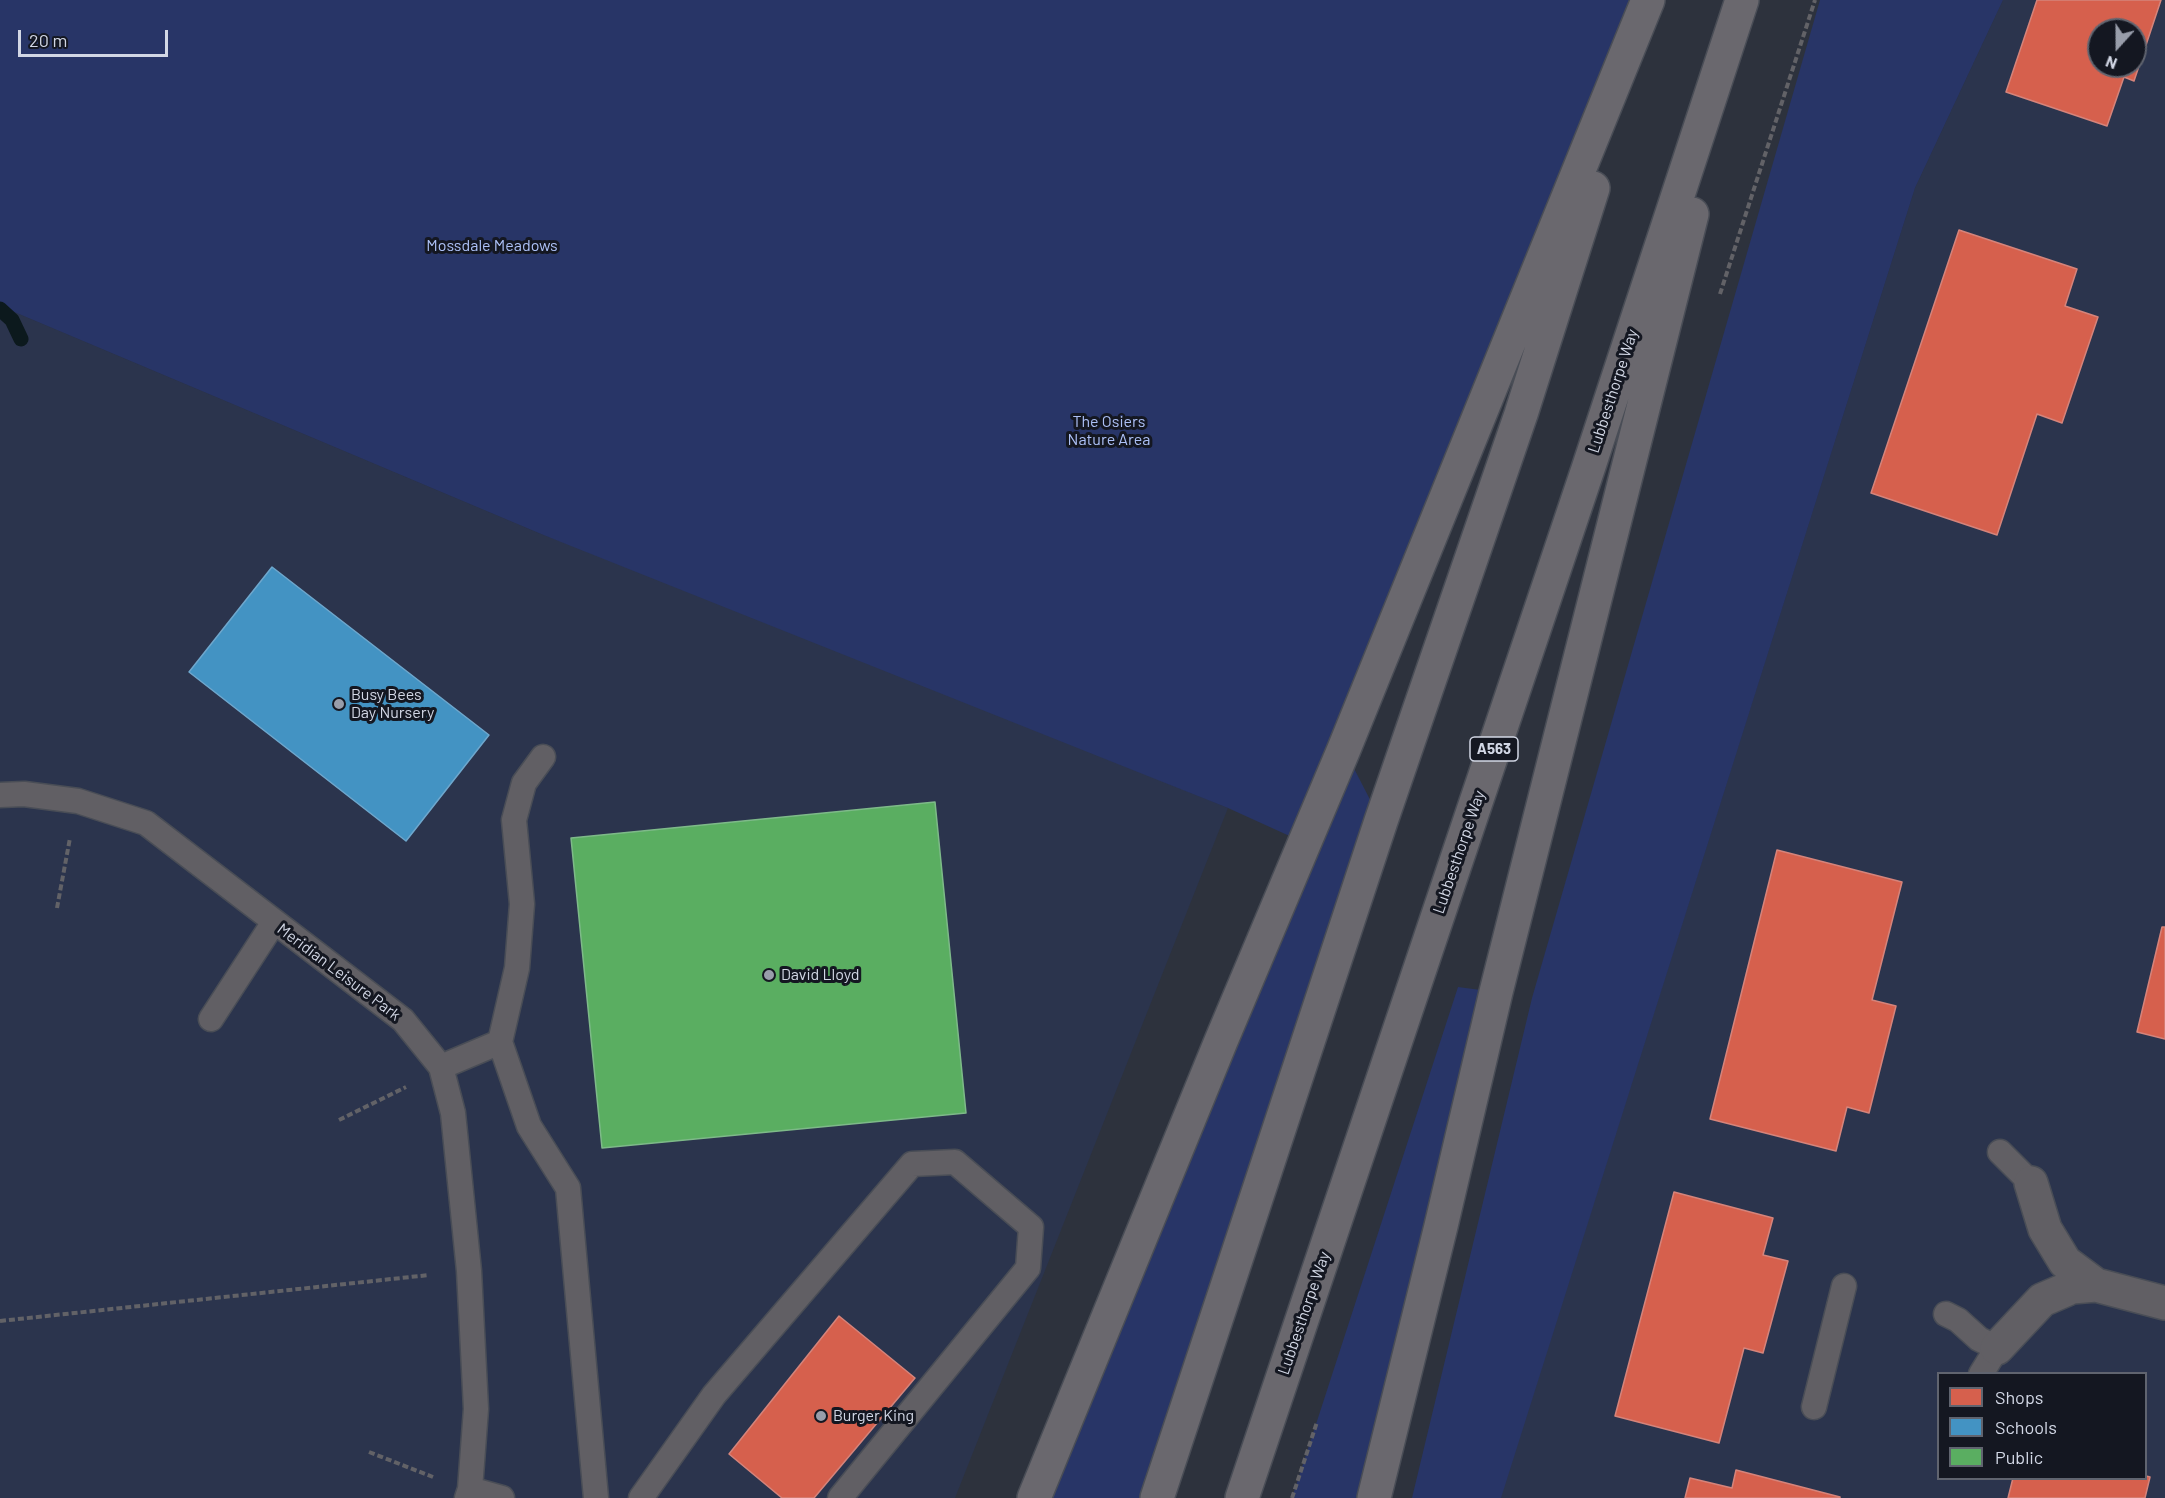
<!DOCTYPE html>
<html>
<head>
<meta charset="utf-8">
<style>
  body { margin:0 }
  #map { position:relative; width:2165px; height:1498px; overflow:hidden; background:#2d323d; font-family:Barlow,sans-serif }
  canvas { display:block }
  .legend { position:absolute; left:1937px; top:1372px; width:210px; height:108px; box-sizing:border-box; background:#141721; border:2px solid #60646f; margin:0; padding:8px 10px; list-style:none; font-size:18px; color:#d2d7e5 }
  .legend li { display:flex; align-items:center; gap:12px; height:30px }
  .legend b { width:30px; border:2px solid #60646f }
  .north { position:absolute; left:2087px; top:18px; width:60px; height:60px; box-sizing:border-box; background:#141721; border:2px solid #60646f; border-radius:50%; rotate:201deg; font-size:16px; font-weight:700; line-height:24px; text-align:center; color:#d2d7e5 }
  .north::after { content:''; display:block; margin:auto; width:21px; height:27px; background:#989daa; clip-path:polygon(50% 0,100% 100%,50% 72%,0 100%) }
  .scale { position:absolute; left:18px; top:30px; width:150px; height:27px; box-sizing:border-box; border:3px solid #d2d7e5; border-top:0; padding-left:8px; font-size:18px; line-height:21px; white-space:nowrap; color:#d2d7e5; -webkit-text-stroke:4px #141721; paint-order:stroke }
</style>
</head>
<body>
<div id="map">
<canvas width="2165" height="1498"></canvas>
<ul class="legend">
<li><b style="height:16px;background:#d6604d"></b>Shops</li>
<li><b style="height:16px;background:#4393c3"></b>Schools</li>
<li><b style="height:16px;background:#5aae61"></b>Public</li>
</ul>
<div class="north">N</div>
<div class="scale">20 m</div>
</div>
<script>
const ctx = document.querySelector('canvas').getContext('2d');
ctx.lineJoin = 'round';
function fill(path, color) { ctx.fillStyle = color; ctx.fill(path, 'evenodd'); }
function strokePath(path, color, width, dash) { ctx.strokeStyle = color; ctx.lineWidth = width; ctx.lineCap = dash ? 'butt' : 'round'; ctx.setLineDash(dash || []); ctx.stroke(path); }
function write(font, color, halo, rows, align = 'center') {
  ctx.font = font + ' Barlow,sans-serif'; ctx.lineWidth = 6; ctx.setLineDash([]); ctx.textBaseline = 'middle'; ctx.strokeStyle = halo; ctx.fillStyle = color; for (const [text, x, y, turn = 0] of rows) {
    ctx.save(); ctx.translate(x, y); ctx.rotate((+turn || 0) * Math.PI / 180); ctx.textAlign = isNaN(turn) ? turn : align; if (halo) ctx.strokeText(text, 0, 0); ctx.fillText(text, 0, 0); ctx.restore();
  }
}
const built = new Path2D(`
  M2003 0H2165V1498H1500L1915 188ZM2099 30H2135V66H2099ZM1938 1374H2146V1478H1938Z
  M0 306 541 534 702 591 1228 808 955 1498H0Z`);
const green = new Path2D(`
  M0 0H1648L1344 749 1381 821 1156 1498H1034L1305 843 1228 808 541 534 0 306Z
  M1820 0H2003L1915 188 1501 1498H1412L1532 998Z
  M1458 987 1496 992 1374 1498H1292Z`);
const shops = new Path2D(`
  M2037 0H2161L2134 81 2124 77 2107 126 2006 92ZM2099 30H2135V66H2099Z
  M1959 230 2077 269 2065 306 2098 317 2062 423 2037 414 1997 535 1871 493Z
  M1777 850 1902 882 1872 1000 1896 1006 1869 1113 1847 1107 1836 1151 1710 1119Z
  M2162 927H2165V1039L2137 1032Z
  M1674 1192 1773 1218 1763 1255 1788 1261 1763 1353 1744 1348 1719 1443 1615 1416Z
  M839 1316 915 1378 814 1498H782L729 1454Z
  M1736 1470 1840 1497V1498H1685L1690 1478 1732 1488Z
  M2146 1476 2150 1477 2145 1498H2008L2013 1478H2146Z`);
const schools = new Path2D(`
  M272 567 489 735 406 841 189 672Z`);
const public = new Path2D(`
  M935 802 966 1113 602 1148 571 838Z`);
const stream = new Path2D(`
  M0 309 12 320 21 339`);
const path = new Path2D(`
  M1720 294 1815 0
  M57 908 70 838
  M339 1120 406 1087
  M0 1321 429 1275
  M369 1452 433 1477
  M1292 1498 1317 1422`);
const service = new Path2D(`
  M543 757 524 783 514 820 522 904 517 968 500 1042 529 1126 568 1188 596 1498
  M0 795 24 794 78 801 146 823 403 1020 441 1067 453 1113 469 1271 476 1409 470 1489 467 1498
  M211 1019 274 922
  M441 1067 500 1042
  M2000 1152 2031 1183
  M1946 1314 1958 1320 1979 1339 1997 1348 1981 1374
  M1814 1407 1844 1286
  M470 1489 502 1498
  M641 1498 714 1395 912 1164 955 1162 1031 1227 1028 1268 840 1498`);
const minor = new Path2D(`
  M2031 1183 2045 1229 2065 1262 2096 1285
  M1997 1348 2042 1300 2072 1287 2096 1285 2165 1303`);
const trunk = new Path2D(`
  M1034 1498 1221 1041 1344 749 1648 0
  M1157 1498 1381 821 1521 414 1593 188
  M1242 1498 1589 466 1742 0
  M1374 1498 1441 1226 1496 992 1692 214`);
const markers = [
  [339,704,6,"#989daa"],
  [769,975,6,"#989daa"],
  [821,1416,6,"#989daa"]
];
const shields = [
  [1494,749,48]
];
const shieldNames = [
  ["A563",1494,749]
];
const parkNames = [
  ["Mossdale Meadows",492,246],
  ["The Osiers",1109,422],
  ["Nature Area",1109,440]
];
const streetNames = [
  ["Lubbesthorpe Way",1613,391,-72],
  ["Lubbesthorpe Way",1459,852,-71],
  ["Meridian Leisure Park",339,972,37],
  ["Lubbesthorpe Way",1304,1313,-71]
];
const poiNames = [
  ["Busy Bees",351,695],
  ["Day Nursery",351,713],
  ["David Lloyd",781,975],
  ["Burger King",833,1416]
];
fill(built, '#2b344d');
fill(green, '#283567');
fill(shops, '#d6604d');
strokePath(shops, '#d5847b', 1.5);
fill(schools, '#4393c3');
strokePath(schools, '#6ea7cd', 1.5);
fill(public, '#5aae61');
strokePath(public, '#7eba89', 1.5);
strokePath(stream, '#0c191d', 15);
strokePath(service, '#494d56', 27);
strokePath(minor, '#494d56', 36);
strokePath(trunk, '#494d56', 36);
strokePath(path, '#626267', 4, [6, 3]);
strokePath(service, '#615f64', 24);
strokePath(minor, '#615f64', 33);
strokePath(trunk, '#6a686e', 33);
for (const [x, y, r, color] of markers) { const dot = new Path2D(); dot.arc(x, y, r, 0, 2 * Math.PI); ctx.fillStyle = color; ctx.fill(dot); strokePath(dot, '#141721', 2); }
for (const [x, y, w] of shields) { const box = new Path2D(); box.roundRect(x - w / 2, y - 12, w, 24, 4.5); ctx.fillStyle = '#141721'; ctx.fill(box); strokePath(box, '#d2d7e5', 1.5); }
write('bold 15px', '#d2d7e5', null, shieldNames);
write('16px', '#adc1f7', '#141721', parkNames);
write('16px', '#d2d7e5', '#141721', streetNames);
write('16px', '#d2d7e5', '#141721', poiNames, 'left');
</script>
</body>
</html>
